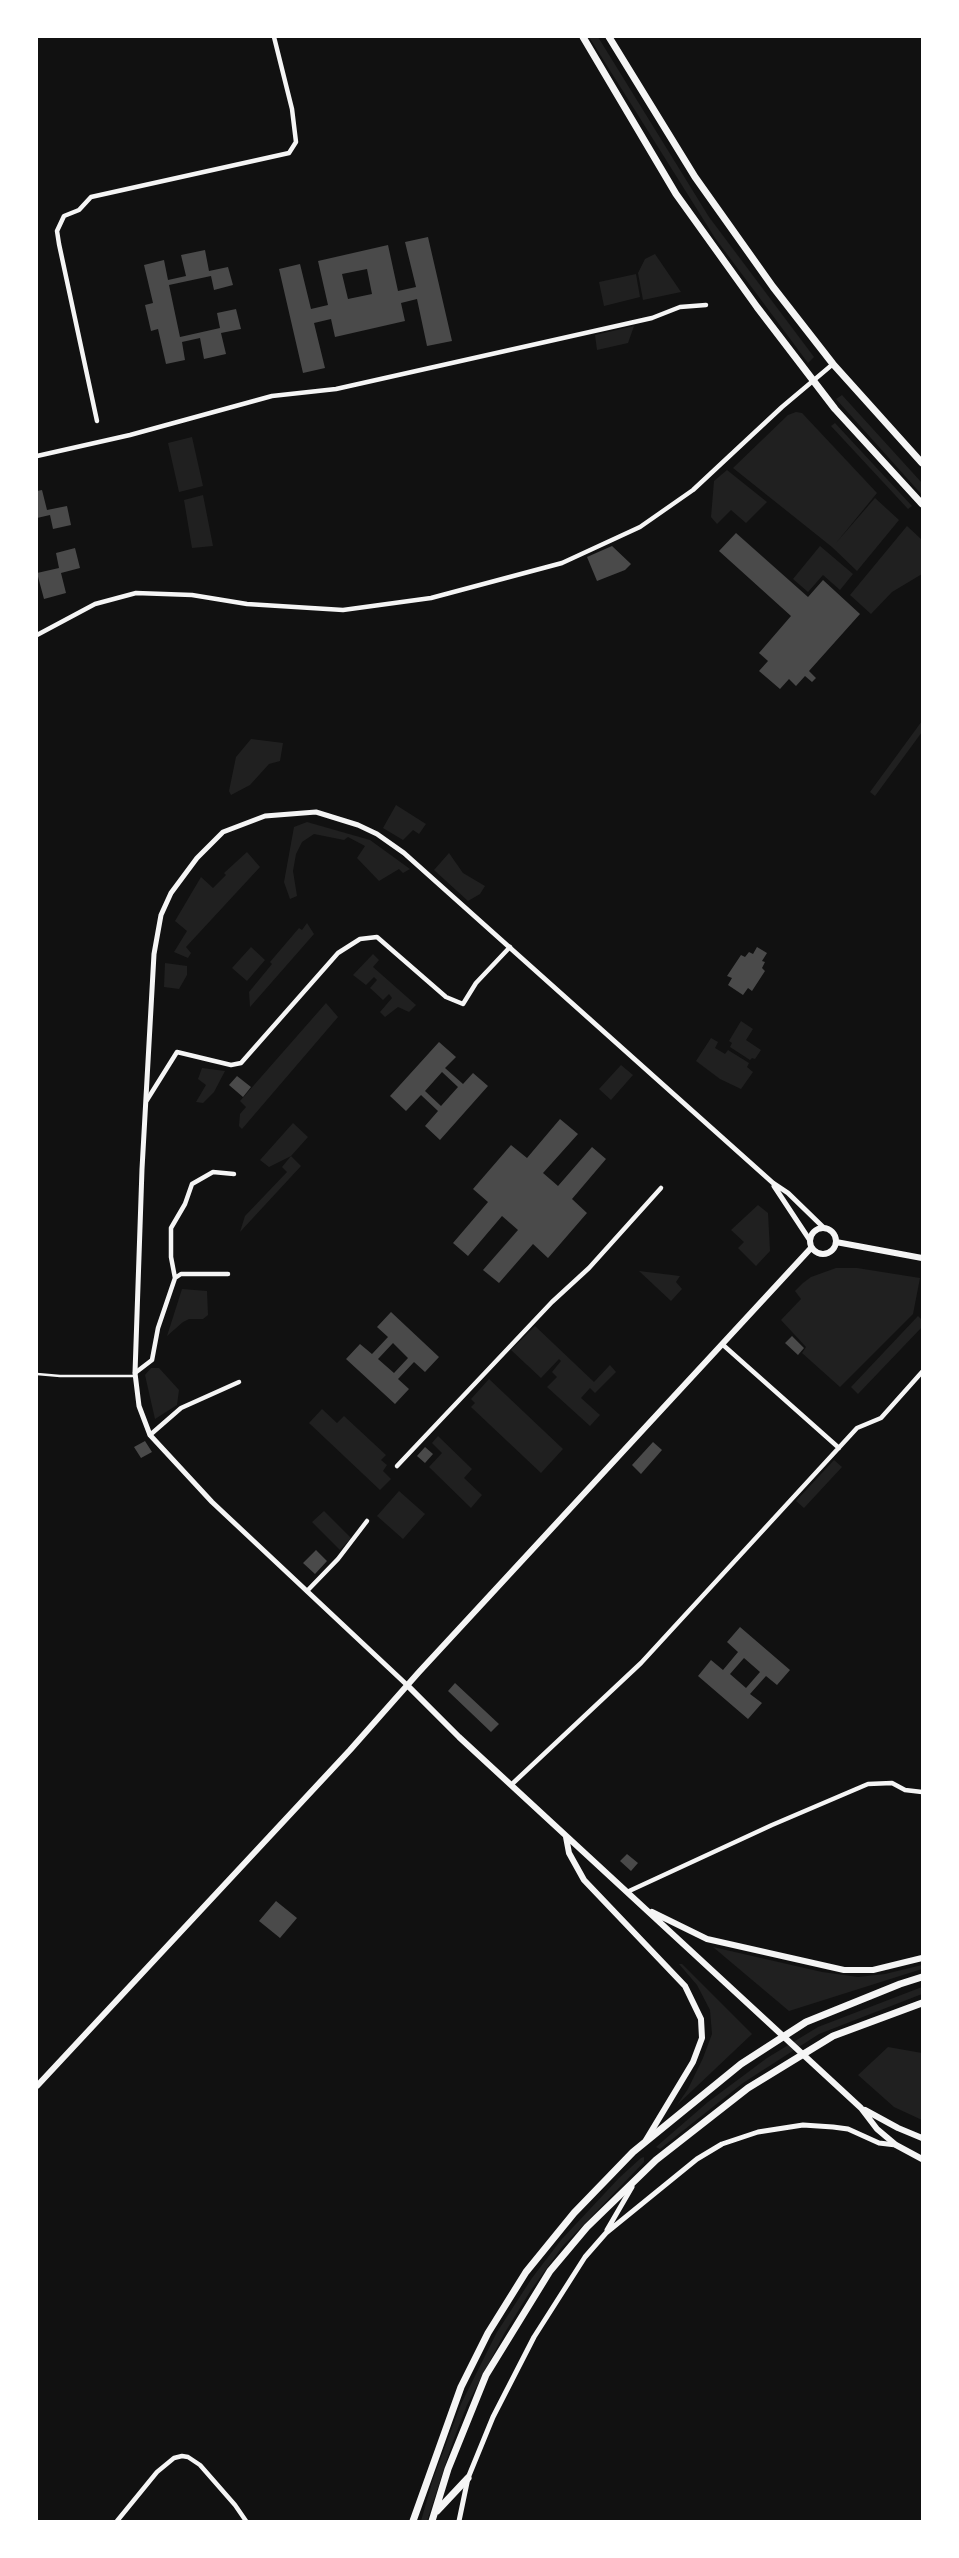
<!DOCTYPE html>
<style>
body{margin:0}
#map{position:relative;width:959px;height:2558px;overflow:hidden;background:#111;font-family:Lato,sans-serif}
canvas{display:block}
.frame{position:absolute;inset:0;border:38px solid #fff;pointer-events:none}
</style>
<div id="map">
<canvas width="959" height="2558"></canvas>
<div class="frame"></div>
</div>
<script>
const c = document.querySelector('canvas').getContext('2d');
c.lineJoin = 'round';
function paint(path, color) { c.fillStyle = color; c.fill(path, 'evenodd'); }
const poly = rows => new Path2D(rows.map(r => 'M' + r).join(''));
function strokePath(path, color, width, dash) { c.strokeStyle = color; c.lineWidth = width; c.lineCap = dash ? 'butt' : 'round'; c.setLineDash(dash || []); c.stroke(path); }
paint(poly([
 [589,37,598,37,709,217,814,357,808,363,715,238],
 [655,254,681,292,643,300,638,273,645,259],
 [636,274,640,297,604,306,599,282],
 [634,326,628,343,597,350,595,335],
 [842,395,922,483,922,495,836,399],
 [796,412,802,413,877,493,836,543,875,498,899,520,857,571,832,547,733,468,788,415],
 [835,423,912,506,908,509,831,426],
 [192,437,203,486,179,492,168,443],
 [727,470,767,502,746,523,731,510,717,524,711,517,714,481],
 [203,495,213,546,192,548,184,500],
 [907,526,921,539,922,574,892,592,871,614,850,595],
 [820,546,853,574,840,590,823,575,808,592,793,579],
 [922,721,922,732,875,796,870,792],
 [251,739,283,743,280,761,269,764,250,785,231,795,229,791,236,757],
 [396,805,426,824,419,834,413,830,403,840,383,828],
 [307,822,370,840,410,869,403,873,399,869,379,881,357,858,365,846,348,837,344,840,314,834,302,842,296,854,293,871,297,896,290,899,284,882,294,827],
 [247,852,260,867,186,947,191,953,188,958,174,952,187,931,175,921,201,877,213,888,226,875,224,873],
 [449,853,463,873,485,886,480,894,468,901,434,870],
 [307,923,314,934,250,1007,249,992,272,964,270,962,299,928,302,930],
 [251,947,265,960,247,981,232,968],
 [373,954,379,960,373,967,416,1005,409,1012,398,1007,385,1017,380,1012,392,998,389,994,383,1000,370,988,377,980,374,977,366,985,353,975],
 [165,963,187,966,187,975,179,989,164,987],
 [326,1003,338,1017,242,1129,239,1126,240,1114,246,1107,240,1101],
 [741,1021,753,1029,746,1040,761,1050,755,1059,752,1058,750,1060,730,1047,732,1043,729,1041],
 [711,1038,718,1042,715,1048,725,1054,728,1050,749,1063,747,1067,753,1072,741,1089,720,1079,696,1061],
 [621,1065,633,1075,611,1100,599,1089],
 [202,1068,225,1071,214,1092,203,1103,196,1102,206,1085,198,1079],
 [293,1123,308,1137,291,1156,269,1167,260,1160],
 [291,1156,301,1166,240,1232,245,1216,287,1172,282,1167],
 [758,1205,768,1213,770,1251,756,1266,738,1248,744,1242,731,1230],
 [836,1268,857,1268,920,1278,913,1314,840,1387,802,1353,806,1347,781,1320,801,1299,795,1291,803,1283,811,1277],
 [639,1271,680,1276,676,1282,682,1289,671,1301],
 [182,1289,207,1291,208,1315,203,1319,189,1319,183,1322,167,1336],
 [918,1316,922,1320,922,1327,858,1394,851,1387],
 [535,1326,594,1382,610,1365,616,1372,595,1393,590,1388,581,1398,600,1415,590,1426,547,1387,557,1377,552,1372,561,1361,559,1359,541,1378,511,1350],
 [151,1368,159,1368,179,1390,177,1405,155,1419,145,1375],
 [489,1379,563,1449,541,1473,471,1407,475,1403,471,1399],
 [322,1409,337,1423,344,1416,386,1455,381,1460,387,1465,383,1471,391,1479,380,1490,309,1423],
 [438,1436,472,1469,464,1478,482,1495,471,1508,429,1467,442,1453,432,1443],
 [834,1460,842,1467,804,1508,796,1501],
 [399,1491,425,1514,403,1539,377,1516],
 [324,1511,351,1538,340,1550,312,1522],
 [713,1947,822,1972,858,1977,885,1974,922,1965,922,1969,789,2011],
 [679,1964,682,1964,752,2034,677,2105,688,2089,703,2058,712,2034,710,2010,697,1985],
 [922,1987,922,1994,819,2034,743,2083,660,2149,656,2147,708,2102,767,2058,818,2027],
 [888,2047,922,2053,922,2120,894,2107,858,2075],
 [644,2157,644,2162,562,2247,531,2290,504,2334,467,2405,453,2441,427,2521,421,2521,433,2479,461,2404,497,2332,532,2278,561,2240,619,2178,641,2158]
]), '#202020');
paint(poly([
 [428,237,452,341,427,346,417,299,401,303,405,321,335,337,331,319,314,323,325,368,303,373,279,269,300,264,311,309,328,305,318,261,388,245,398,291,416,287,405,242],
 [367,269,372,294,348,299,342,274],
 [205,250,209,271,228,267,233,285,214,290,211,276,169,285,180,337,220,328,217,313,236,309,241,329,221,333,226,354,204,359,200,338,182,342,185,360,166,364,158,329,151,331,145,305,153,303,144,265,164,260,168,280,186,276,181,255],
 [42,490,47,510,67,506,71,525,53,529,50,515,37,518,37,491],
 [736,533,808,597,823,580,860,614,809,671,816,678,812,682,805,676,796,686,789,679,780,689,759,671,768,661,759,653,791,616,719,551],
 [612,546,631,564,625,570,597,581,587,557],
 [75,548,80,568,61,573,66,593,44,599,37,573,59,568,56,553],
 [757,947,767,953,762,961,765,962,762,968,765,971,752,991,748,988,743,995,728,985,732,978,727,976,741,955,745,957,749,952,753,954],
 [439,1042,456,1057,445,1068,463,1084,473,1073,488,1086,440,1140,425,1126,438,1111,421,1095,406,1111,390,1096],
 [442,1072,458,1087,441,1106,425,1091],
 [237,1076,251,1087,243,1097,229,1085],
 [560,1119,578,1134,543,1173,558,1186,592,1147,606,1159,572,1199,587,1213,548,1258,533,1244,499,1283,483,1270,518,1230,502,1216,468,1256,453,1243,488,1202,473,1189,511,1145,527,1158],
 [391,1312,439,1357,425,1372,414,1362,398,1379,409,1389,395,1404,346,1359,360,1344,372,1354,388,1337,377,1327],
 [393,1343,408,1358,394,1373,378,1359],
 [792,1336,804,1348,798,1355,785,1343],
 [145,1441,152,1452,141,1458,134,1447],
 [653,1442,662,1450,641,1474,632,1465],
 [425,1447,433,1454,425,1463,417,1456],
 [316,1550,327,1561,315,1574,303,1563],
 [740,1627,790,1670,777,1685,766,1676,750,1694,762,1703,748,1719,698,1676,711,1660,723,1670,738,1652,727,1642],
 [744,1658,760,1672,746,1688,730,1674],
 [455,1683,499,1724,491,1732,448,1691],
 [627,1854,638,1863,631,1871,620,1861],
 [276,1901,297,1918,280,1938,259,1921]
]), '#4a4a4a');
strokePath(poly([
 [37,1374,60,1376,135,1376]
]), '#f5f5f5', 2.5);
strokePath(poly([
 [97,421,59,244,57,231,64,216,79,210,91,197,289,153,296,142,292,109,274,37],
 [37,456,130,435,272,396,336,389,652,318,680,307,706,305],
 [37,635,95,604,136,593,192,595,247,604,343,610,431,598,562,563,640,527,693,490,782,407,833,364],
 [147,1100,177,1052,231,1065,241,1063,338,953,360,939,377,937,446,997,463,1004,476,983,510,947],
 [175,1278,171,1257,171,1228,185,1204,192,1184,213,1172,234,1174],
 [722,1344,839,1448],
 [135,1373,152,1360,158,1328,175,1278,181,1274,228,1274],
 [150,1435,181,1408,239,1382],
 [397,1466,552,1302,589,1268,661,1188],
 [307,1591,338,1559,367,1521],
 [511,1785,641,1663,857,1428,881,1418,922,1372],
 [627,1892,772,1825,868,1784,892,1783,905,1790,922,1792],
 [117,2521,157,2472,174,2458,182,2456,188,2457,200,2465,235,2505,246,2521]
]), '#f5f5f5', 4.5);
strokePath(poly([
 [774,1186,809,1239],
 [407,1685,212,1502,150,1435,139,1406,135,1373,142,1169,154,954,161,915,171,893,197,858,223,832,265,816,316,812,358,825,377,834,404,853,773,1183,788,1193,823,1227],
 [607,2230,632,2187],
 [459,2521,468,2478,493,2417,534,2337,585,2257,606,2233,697,2159,722,2144,758,2132,803,2125,833,2127,848,2129,879,2143,896,2145]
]), '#f5f5f5', 5);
strokePath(poly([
 '810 1241a13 13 0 1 1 26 0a13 13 0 1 1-26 0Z',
 [836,1242,922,1258],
 [407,1685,459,1737,861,2108,877,2129,896,2145,922,2159],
 [566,1837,569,1853,584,1880,685,1986,701,2019,702,2038,693,2062,646,2140],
 [652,1912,707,1939,844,1970,873,1970,922,1958],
 [37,2086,350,1750,419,1672,811,1248],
 [865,2110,898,2128,922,2138]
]), '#f5f5f5', 6);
strokePath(poly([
 [583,37,676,194,757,307,835,409,922,504],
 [609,37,695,177,773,287,833,364,922,463],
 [437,2511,468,2478],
 [413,2521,461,2387,488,2333,526,2272,574,2213,633,2152,741,2064,806,2022,900,1984,922,1977],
 [432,2521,448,2469,486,2375,550,2271,587,2227,656,2160,748,2088,833,2036,922,2003]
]), '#f5f5f5', 7);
</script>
